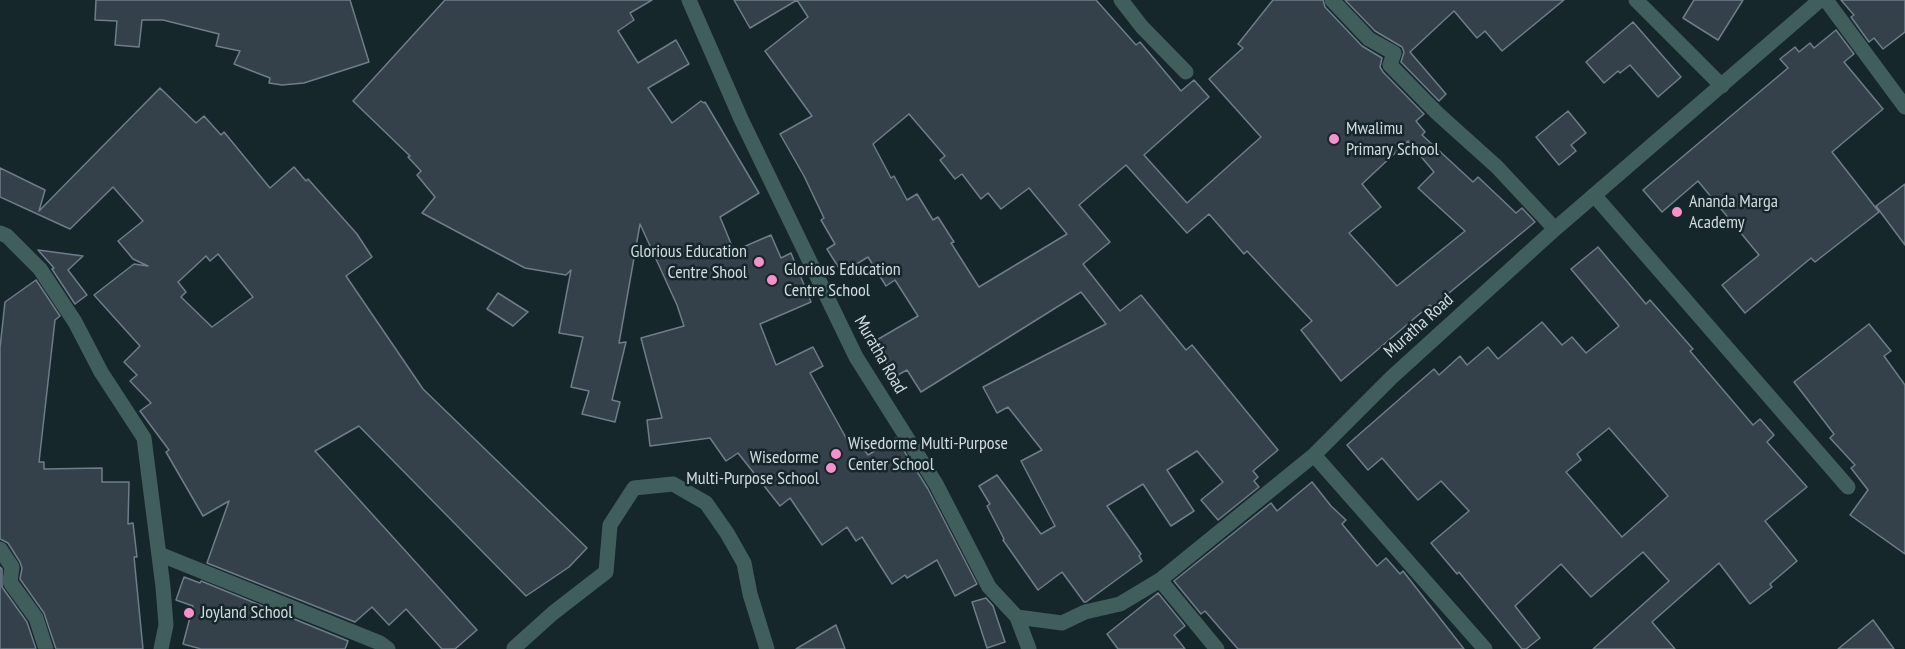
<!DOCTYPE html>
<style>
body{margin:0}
canvas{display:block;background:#16272c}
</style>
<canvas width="1905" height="649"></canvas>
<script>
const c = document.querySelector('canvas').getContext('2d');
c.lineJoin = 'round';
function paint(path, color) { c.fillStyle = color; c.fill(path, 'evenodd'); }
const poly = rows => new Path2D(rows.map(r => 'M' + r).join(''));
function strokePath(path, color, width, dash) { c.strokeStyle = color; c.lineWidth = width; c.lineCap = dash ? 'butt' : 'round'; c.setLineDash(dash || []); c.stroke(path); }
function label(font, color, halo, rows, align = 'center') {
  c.font = font + ' "PT Sans Narrow",sans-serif'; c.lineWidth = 5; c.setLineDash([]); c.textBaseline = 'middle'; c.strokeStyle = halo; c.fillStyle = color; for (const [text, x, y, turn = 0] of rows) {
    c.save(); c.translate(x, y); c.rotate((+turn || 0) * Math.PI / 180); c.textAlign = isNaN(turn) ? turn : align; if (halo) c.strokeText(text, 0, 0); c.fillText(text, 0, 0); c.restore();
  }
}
const building = poly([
 [96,0,350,0,369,62,304,83,282,85,269,83,270,78,234,64,240,51,216,46,219,34,163,20,142,20,139,47,115,45,117,21,95,20,96,0],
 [445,0,652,0,630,13,634,20,618,31,638,63,676,40,689,64,648,88,672,123,701,101,704,103,705,102,759,193,720,217,734,251,771,235,781,258,791,253,811,302,760,324,776,365,813,347,823,366,810,373,850,445,857,440,868,455,896,438,928,489,977,584,955,596,937,560,907,578,905,575,892,584,862,537,856,541,847,527,822,545,790,498,780,506,738,453,726,461,710,438,650,446,647,420,662,418,641,338,684,326,677,305,640,224,619,343,626,342,612,400,620,402,615,422,582,414,589,391,571,387,583,337,559,333,571,270,566,275,525,268,422,213,435,197,417,175,421,171,408,157,410,156,353,101,445,0],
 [734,0,1096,0,1136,45,1140,42,1181,91,1194,80,1209,97,1144,155,1187,203,1261,137,1209,79,1243,48,1238,44,1273,0,1323,0,1325,7,1362,46,1382,58,1380,67,1383,72,1424,114,1416,121,1425,132,1422,135,1473,182,1478,177,1516,213,1522,208,1535,222,1432,307,1430,305,1341,381,1301,330,1312,321,1247,251,1244,254,1209,214,1187,233,1126,165,1079,205,1110,242,1083,264,1120,311,1141,295,1186,350,1192,345,1278,450,1253,471,1258,477,1254,481,1259,487,1218,520,1201,500,1223,482,1197,451,1167,470,1194,511,1171,526,1143,484,1107,506,1141,554,1139,556,1142,561,1086,602,1084,602,1062,572,1038,590,1003,540,1004,539,987,506,990,504,979,486,997,475,1041,534,1055,526,1021,461,1042,450,1008,407,997,413,983,387,1106,324,1081,292,921,392,907,370,894,377,875,341,918,316,895,280,886,286,868,257,842,273,827,249,835,244,821,220,824,218,804,176,780,134,812,116,765,51,808,17,797,0,750,28,734,0],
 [909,114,945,156,940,160,955,179,962,174,981,199,988,193,1001,209,1029,188,1067,234,979,287,951,243,954,242,938,217,933,220,917,194,907,200,894,176,891,178,873,144,909,114],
 [1408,141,1434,172,1418,188,1465,231,1397,286,1349,233,1381,207,1362,184,1408,141],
 [1345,0,1564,0,1502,51,1485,31,1477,38,1454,11,1410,52,1446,94,1439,101,1401,62,1404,52,1402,47,1375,31,1345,0],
 [1694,0,1743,0,1718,40,1683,18,1694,0],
 [1841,0,1905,0,1905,32,1883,49,1874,38,1869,42,1851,17,1854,15,1841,0],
 [1633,22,1681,77,1658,97,1630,65,1620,73,1618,71,1604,83,1586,62,1633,22],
 [1836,30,1854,54,1844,62,1883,109,1832,152,1879,212,1815,262,1811,258,1745,313,1722,285,1759,255,1698,181,1662,212,1643,190,1788,68,1780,59,1795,47,1799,52,1810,43,1814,48,1836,30],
 [160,88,196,123,204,116,221,135,224,132,270,188,294,167,306,181,308,179,357,234,372,257,346,276,423,389,587,548,569,567,526,596,359,426,315,451,477,630,455,649,442,649,406,609,389,625,372,607,355,622,207,563,229,501,203,516,166,452,169,450,140,411,151,403,130,381,137,375,124,362,140,346,94,295,134,264,148,266,133,259,118,241,143,221,113,187,70,229,0,197,0,168,45,190,39,211,160,88],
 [218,254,253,297,212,327,181,297,186,292,178,282,206,256,210,261,218,254],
 [1568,111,1586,133,1571,145,1576,151,1559,165,1536,137,1568,111],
 [1905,184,1905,245,1876,206,1905,184],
 [1598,247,1646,304,1650,300,1693,349,1690,351,1753,425,1760,419,1774,435,1767,442,1807,487,1765,521,1797,561,1770,584,1772,587,1750,604,1719,563,1652,622,1675,649,1593,649,1669,581,1643,552,1591,597,1561,564,1515,606,1540,638,1526,649,1522,649,1459,572,1457,574,1431,543,1469,511,1441,481,1418,500,1382,458,1368,470,1347,445,1434,369,1439,375,1460,356,1467,365,1488,347,1498,359,1542,322,1562,345,1572,337,1586,353,1619,326,1571,269,1598,247],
 [1609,428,1668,496,1622,537,1566,472,1581,460,1577,454,1609,428],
 [38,250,83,256,68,270,87,295,75,304,52,269,54,268,38,250],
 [36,280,60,316,55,320,39,462,44,462,44,469,102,468,102,482,129,482,128,524,133,523,137,557,134,557,143,649,56,649,44,613,20,579,22,568,20,562,8,543,0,539,0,348,5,302,36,280],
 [498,293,528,312,513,326,487,309,498,293],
 [1869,324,1891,351,1884,356,1905,385,1905,554,1850,515,1868,490,1851,468,1855,465,1830,438,1834,434,1794,382,1869,324],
 [1312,482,1331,506,1346,520,1342,524,1377,566,1386,558,1400,574,1403,571,1464,649,1238,649,1205,611,1201,614,1174,581,1271,503,1277,511,1312,482],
 [0,567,2,569,2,587,27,622,36,649,0,649,0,567],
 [184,577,200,583,201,581,348,641,345,649,201,649,183,644,193,606,176,600,184,577],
 [1158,593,1185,626,1174,635,1185,649,1118,649,1107,634,1158,593],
 [986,598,993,606,1005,642,987,648,972,602,986,598],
 [1873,620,1894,649,1838,649,1873,620],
 [836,625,845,649,796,649,836,625]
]);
paint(building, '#34414b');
strokePath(building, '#6e7d89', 1.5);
strokePath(poly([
 [689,0,741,119,856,357,936,484,989,587,1017,617,1029,649],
 [1121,0,1142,27,1186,72],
 [1332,0,1369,39,1394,53,1390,65,1437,113,1497,167,1555,229],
 [1636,0,1722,86],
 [1826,0,1905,107],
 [1594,195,1848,487],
 [0,233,7,236,40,269,75,322,101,372,144,438,163,587,166,625,161,649],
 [1314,455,1485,649],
 [0,549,12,567,10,582,36,618,46,649],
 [159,554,380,643,388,649],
 [1160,580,1217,649],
 [1017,617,1062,623,1085,612,1120,604,1160,580,1314,455,1392,377,1555,229,1820,0],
 [514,648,553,613,606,572,610,525,634,488,673,484,706,503,727,533,744,563,750,594,767,649]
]), '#3f5e5c', 15);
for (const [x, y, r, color] of [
 [1334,139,6,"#f890cb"],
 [1677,212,6,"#f890cb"],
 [759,262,6,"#f890cb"],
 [772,280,6,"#f890cb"],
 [836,454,6,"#f890cb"],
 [831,468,6,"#f890cb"],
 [189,613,6,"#f890cb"]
]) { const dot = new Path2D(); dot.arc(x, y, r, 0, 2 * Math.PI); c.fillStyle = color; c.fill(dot); strokePath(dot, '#16272c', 2); }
label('18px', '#d1dbdf', '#16272c', [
 ["Mwalimu",1346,129],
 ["Primary School",1346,150],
 ["Ananda Marga",1689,202],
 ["Academy",1689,223],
 ["Glorious Education",747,252,"right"],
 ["Centre Shool",747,273,"right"],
 ["Glorious Education",784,270],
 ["Centre School",784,291],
 ["Wisedorme Multi-Purpose",848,444],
 ["Center School",848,465],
 ["Wisedorme",819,458,"right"],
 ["Multi-Purpose School",819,479,"right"],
 ["Joyland School",201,613]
], 'left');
label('18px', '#d1dbdf', '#16272c', [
 ["Muratha Road",1419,326,-42],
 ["Muratha Road",880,355,60]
]);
</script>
